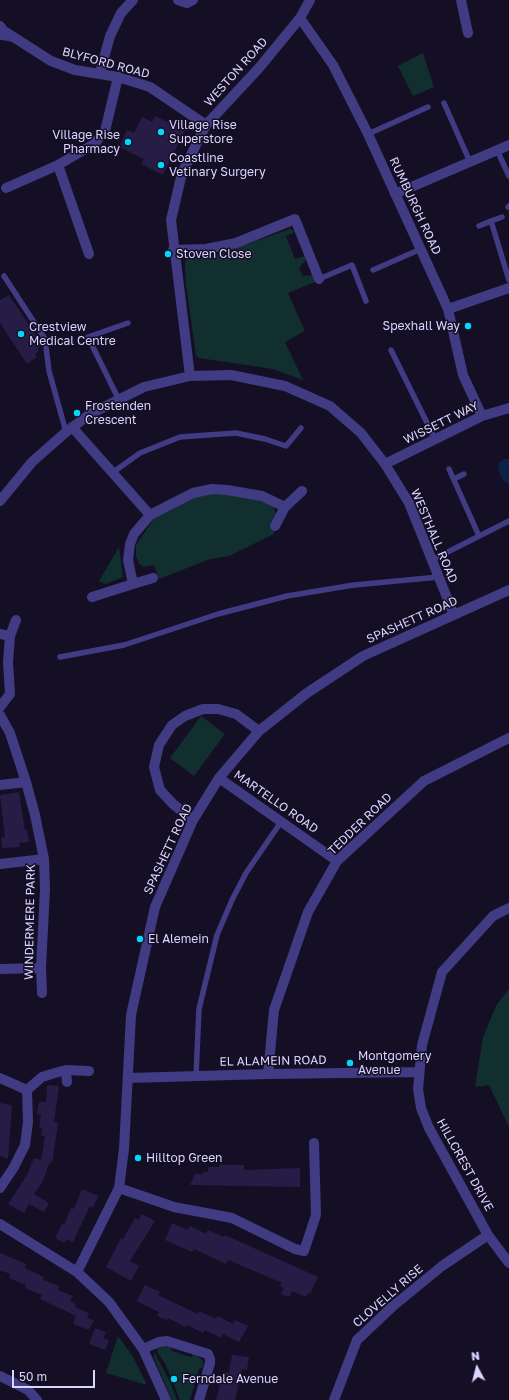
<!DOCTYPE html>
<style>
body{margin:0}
#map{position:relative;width:509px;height:1400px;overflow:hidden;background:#140f25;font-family:"Golos Text",sans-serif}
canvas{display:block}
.north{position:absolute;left:457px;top:1348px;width:40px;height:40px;-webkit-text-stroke:3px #140f25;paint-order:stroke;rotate:353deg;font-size:11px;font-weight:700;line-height:16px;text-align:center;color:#dbd4fe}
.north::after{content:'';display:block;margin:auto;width:14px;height:18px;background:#dbd4fe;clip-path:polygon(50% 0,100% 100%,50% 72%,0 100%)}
.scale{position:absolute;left:12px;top:1370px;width:83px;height:18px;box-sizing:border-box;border:2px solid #dbd4fe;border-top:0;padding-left:5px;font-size:12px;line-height:14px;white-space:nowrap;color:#dbd4fe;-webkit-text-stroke:3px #140f25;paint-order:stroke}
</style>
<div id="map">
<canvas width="509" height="1400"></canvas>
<div class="north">N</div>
<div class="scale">50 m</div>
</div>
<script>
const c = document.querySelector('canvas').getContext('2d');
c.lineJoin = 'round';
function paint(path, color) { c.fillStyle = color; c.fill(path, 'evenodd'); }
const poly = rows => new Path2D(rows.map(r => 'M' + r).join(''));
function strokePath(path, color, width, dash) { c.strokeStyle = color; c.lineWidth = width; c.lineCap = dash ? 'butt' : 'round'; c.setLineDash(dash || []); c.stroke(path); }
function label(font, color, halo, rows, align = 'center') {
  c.font = font + ' "Golos Text",sans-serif'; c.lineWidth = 3; c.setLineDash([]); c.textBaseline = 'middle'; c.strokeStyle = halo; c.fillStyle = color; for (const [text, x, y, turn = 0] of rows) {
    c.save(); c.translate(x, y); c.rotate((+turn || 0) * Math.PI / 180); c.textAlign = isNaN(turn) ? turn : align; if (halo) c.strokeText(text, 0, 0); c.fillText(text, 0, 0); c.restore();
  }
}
paint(poly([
 [423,53,434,87,413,96,398,66],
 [290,229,295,232,286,236,295,259,305,256,305,261,299,268,303,276,312,275,315,282,288,293,305,331,285,342,303,380,273,369,199,358,196,356,186,284,185,265,186,259,216,255],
 [212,492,250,496,273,506,276,514,274,534,229,556,210,559,159,579,154,565,143,567,139,563,136,556,136,545,155,517,188,498],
 [119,547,123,577,106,584,99,581],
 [201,716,225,734,194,776,170,758],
 [509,989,509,1127,489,1085,475,1087,483,1037,497,1004],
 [118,1336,132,1355,147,1385,106,1373],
 [160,1345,170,1347,172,1351,191,1357,195,1354,203,1361,203,1367,199,1369,190,1400,180,1400,166,1365,158,1353,157,1346],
 [154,1352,170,1382,177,1400,172,1400,154,1358]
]), '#122f2f');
paint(poly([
 [504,459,509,459,509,485,502,479,498,469,499,463]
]), '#0d2047');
paint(poly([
 [155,116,168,122,170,119,185,126,183,129,185,130,163,175,141,164,144,159,119,147,127,130,134,133,142,117,152,122],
 [9,295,41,343,42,346,38,348,39,351,35,354,37,357,27,364,0,323,0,300],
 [19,792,25,830,27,830,29,842,19,843,20,847,2,848,1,838,5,837,0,795],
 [47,1085,59,1086,54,1122,58,1123,52,1164,50,1162,42,1183,34,1194,49,1203,44,1212,29,1204,24,1213,8,1204,27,1175,34,1158,41,1160,45,1136,41,1136,42,1128,39,1127,41,1115,37,1114,39,1102,46,1102],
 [0,1103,12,1105,8,1159,0,1156],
 [220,1165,244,1165,244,1170,300,1168,300,1187,190,1185,195,1174,203,1174,203,1172,208,1172,208,1167,219,1167],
 [82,1189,98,1196,93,1208,90,1206,73,1242,66,1239,65,1243,55,1238,62,1224,64,1225,71,1208,74,1209],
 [142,1214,155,1221,130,1261,139,1266,131,1281,106,1267,121,1238,123,1239,135,1218,138,1220],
 [172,1223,188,1230,190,1226,206,1234,208,1230,224,1237,225,1235,318,1277,310,1294,308,1293,306,1297,292,1291,289,1297,281,1294,284,1288,280,1286,282,1283,228,1260,226,1264,194,1249,192,1252,165,1240],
 [0,1253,26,1264,25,1268,44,1277,43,1280,59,1286,58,1290,73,1296,70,1301,76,1304,75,1307,89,1313,87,1318,94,1320,89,1330,73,1324,76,1316,40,1299,42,1295,25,1288,26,1285,9,1278,10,1274,0,1270],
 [145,1285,160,1292,158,1295,198,1314,199,1311,216,1319,218,1316,233,1324,235,1320,248,1326,239,1342,223,1334,221,1338,205,1330,203,1333,187,1325,185,1327,168,1318,167,1320,157,1316,159,1312,137,1301],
 [95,1328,106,1332,103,1338,109,1340,105,1350,89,1344],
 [232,1355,249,1357,247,1370,242,1369,235,1400,216,1400,223,1372,229,1373]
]), '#261c46');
strokePath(poly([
 [0,37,13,39],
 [444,103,470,162],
 [368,134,428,107],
 [497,150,509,176],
 [508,207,509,206],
 [502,217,491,221,509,280],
 [479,226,491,221],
 [373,270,421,249],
 [4,276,45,339,49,371,66,432],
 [319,279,352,265,366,301],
 [391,350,435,439],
 [119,400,88,337,128,323],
 [449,469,479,536],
 [112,473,140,453,180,437,236,433,265,439,286,446,301,428],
 [454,479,464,474],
 [432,560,509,521],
 [60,657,124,645,218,614,287,596,354,585,439,577],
 [196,1076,199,1009,217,935,232,900,246,873,281,822]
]), '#413b83', 5.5);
strokePath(poly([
 [178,0,187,3,193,0],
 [461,0,468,33],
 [300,18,333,65,368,134,448,309,463,375,482,416],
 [0,26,4,31,51,61,75,70,118,77,150,87,206,125],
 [100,73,110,36,121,13,133,0],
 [58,165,89,254],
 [6,188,58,165,94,144,105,131,118,77],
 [395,194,509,145],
 [173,250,206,249,236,243,295,219,319,279],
 [448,309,509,288],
 [190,376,171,220,182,173,206,125,259,68,300,18,310,0],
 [72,427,150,515],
 [385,464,482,416,509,408],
 [0,501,32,462,66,432,90,414,144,387,190,376,231,375,285,386,330,406,361,433,385,464,409,503,454,615],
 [275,526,285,507],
 [133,584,153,578],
 [92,597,133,584,128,560,130,544,134,534,150,515,193,493,212,489,227,490,262,496,285,507,302,491],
 [0,634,10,636],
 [0,707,10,694,8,662,10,636,16,620],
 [0,715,10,733,26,782,35,815,44,859,45,889,41,968,42,993],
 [219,778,337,861],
 [0,785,26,782],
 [193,820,173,804,160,790,154,767,159,745,172,725,185,716,203,709,218,709,236,714,259,731],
 [0,864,44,859],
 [509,908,493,916,442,972,422,1045,418,1089,421,1108,429,1128,488,1235,509,1263],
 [0,969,41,968],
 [66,1070,67,1082],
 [268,1074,274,1010,308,912,337,861,424,781,509,738],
 [0,1078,27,1090,42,1077,55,1073,66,1070,89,1071],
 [129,1078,268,1074,418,1072],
 [0,1188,14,1167,25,1145,28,1122,27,1090],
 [119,1188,174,1207,232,1218,295,1249,304,1251,316,1215,314,1143],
 [0,1224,77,1272,109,1302,143,1349,166,1400],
 [77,1272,119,1188,124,1149,131,1015,155,907,193,820,219,778,259,731,307,693,363,656,509,590],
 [143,1349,159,1342,167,1341,208,1354,210,1359,210,1363,199,1400],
 [0,1376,28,1390,37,1400],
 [334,1400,357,1340,392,1307,442,1266,488,1235]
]), '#413b83', 10);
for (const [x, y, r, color] of [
 [161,132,4,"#05d6fa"],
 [128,142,4,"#05d6fa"],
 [161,165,4,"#05d6fa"],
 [168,254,4,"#05d6fa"],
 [468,326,4,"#05d6fa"],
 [21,334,4,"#05d6fa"],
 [77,413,4,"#05d6fa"],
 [140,939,4,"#05d6fa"],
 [350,1063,4,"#05d6fa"],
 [138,1158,4,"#05d6fa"],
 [174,1379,4,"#05d6fa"]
]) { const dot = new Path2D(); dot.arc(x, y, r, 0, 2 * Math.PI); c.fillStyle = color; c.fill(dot); strokePath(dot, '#140f25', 1.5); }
label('12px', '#dbd4fe', '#140f25', [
 ["BLYFORD ROAD",106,63,15],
 ["WESTON ROAD",236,72,-48],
 ["RUMBURGH ROAD",415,206,65],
 ["WISSETT WAY",441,423,-26],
 ["WESTHALL ROAD",434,536,67],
 ["SPASHETT ROAD",412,620,-24],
 ["MARTELLO ROAD",276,802,35],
 ["TEDDER ROAD",360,824,-44],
 ["SPASHETT ROAD",168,849,-65],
 ["WINDERMERE PARK",30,922,-89],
 ["EL ALAMEIN ROAD",273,1061,-1],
 ["HILLCREST DRIVE",465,1165,61],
 ["CLOVELLY RISE",388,1296,-41]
]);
label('12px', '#dbd4fe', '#140f25', [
 ["Village Rise",169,125],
 ["Superstore",169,139],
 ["Village Rise",120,135,"right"],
 ["Pharmacy",120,149,"right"],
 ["Coastline",169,158],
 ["Vetinary Surgery",169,172],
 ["Stoven Close",176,254],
 ["Spexhall Way",460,326,"right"],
 ["Crestview",29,327],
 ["Medical Centre",29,341],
 ["Frostenden",85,406],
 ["Crescent",85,420],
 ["El Alemein",148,939],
 ["Montgomery",358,1056],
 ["Avenue",358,1070],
 ["Hilltop Green",146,1158],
 ["Ferndale Avenue",182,1379]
], 'left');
</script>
